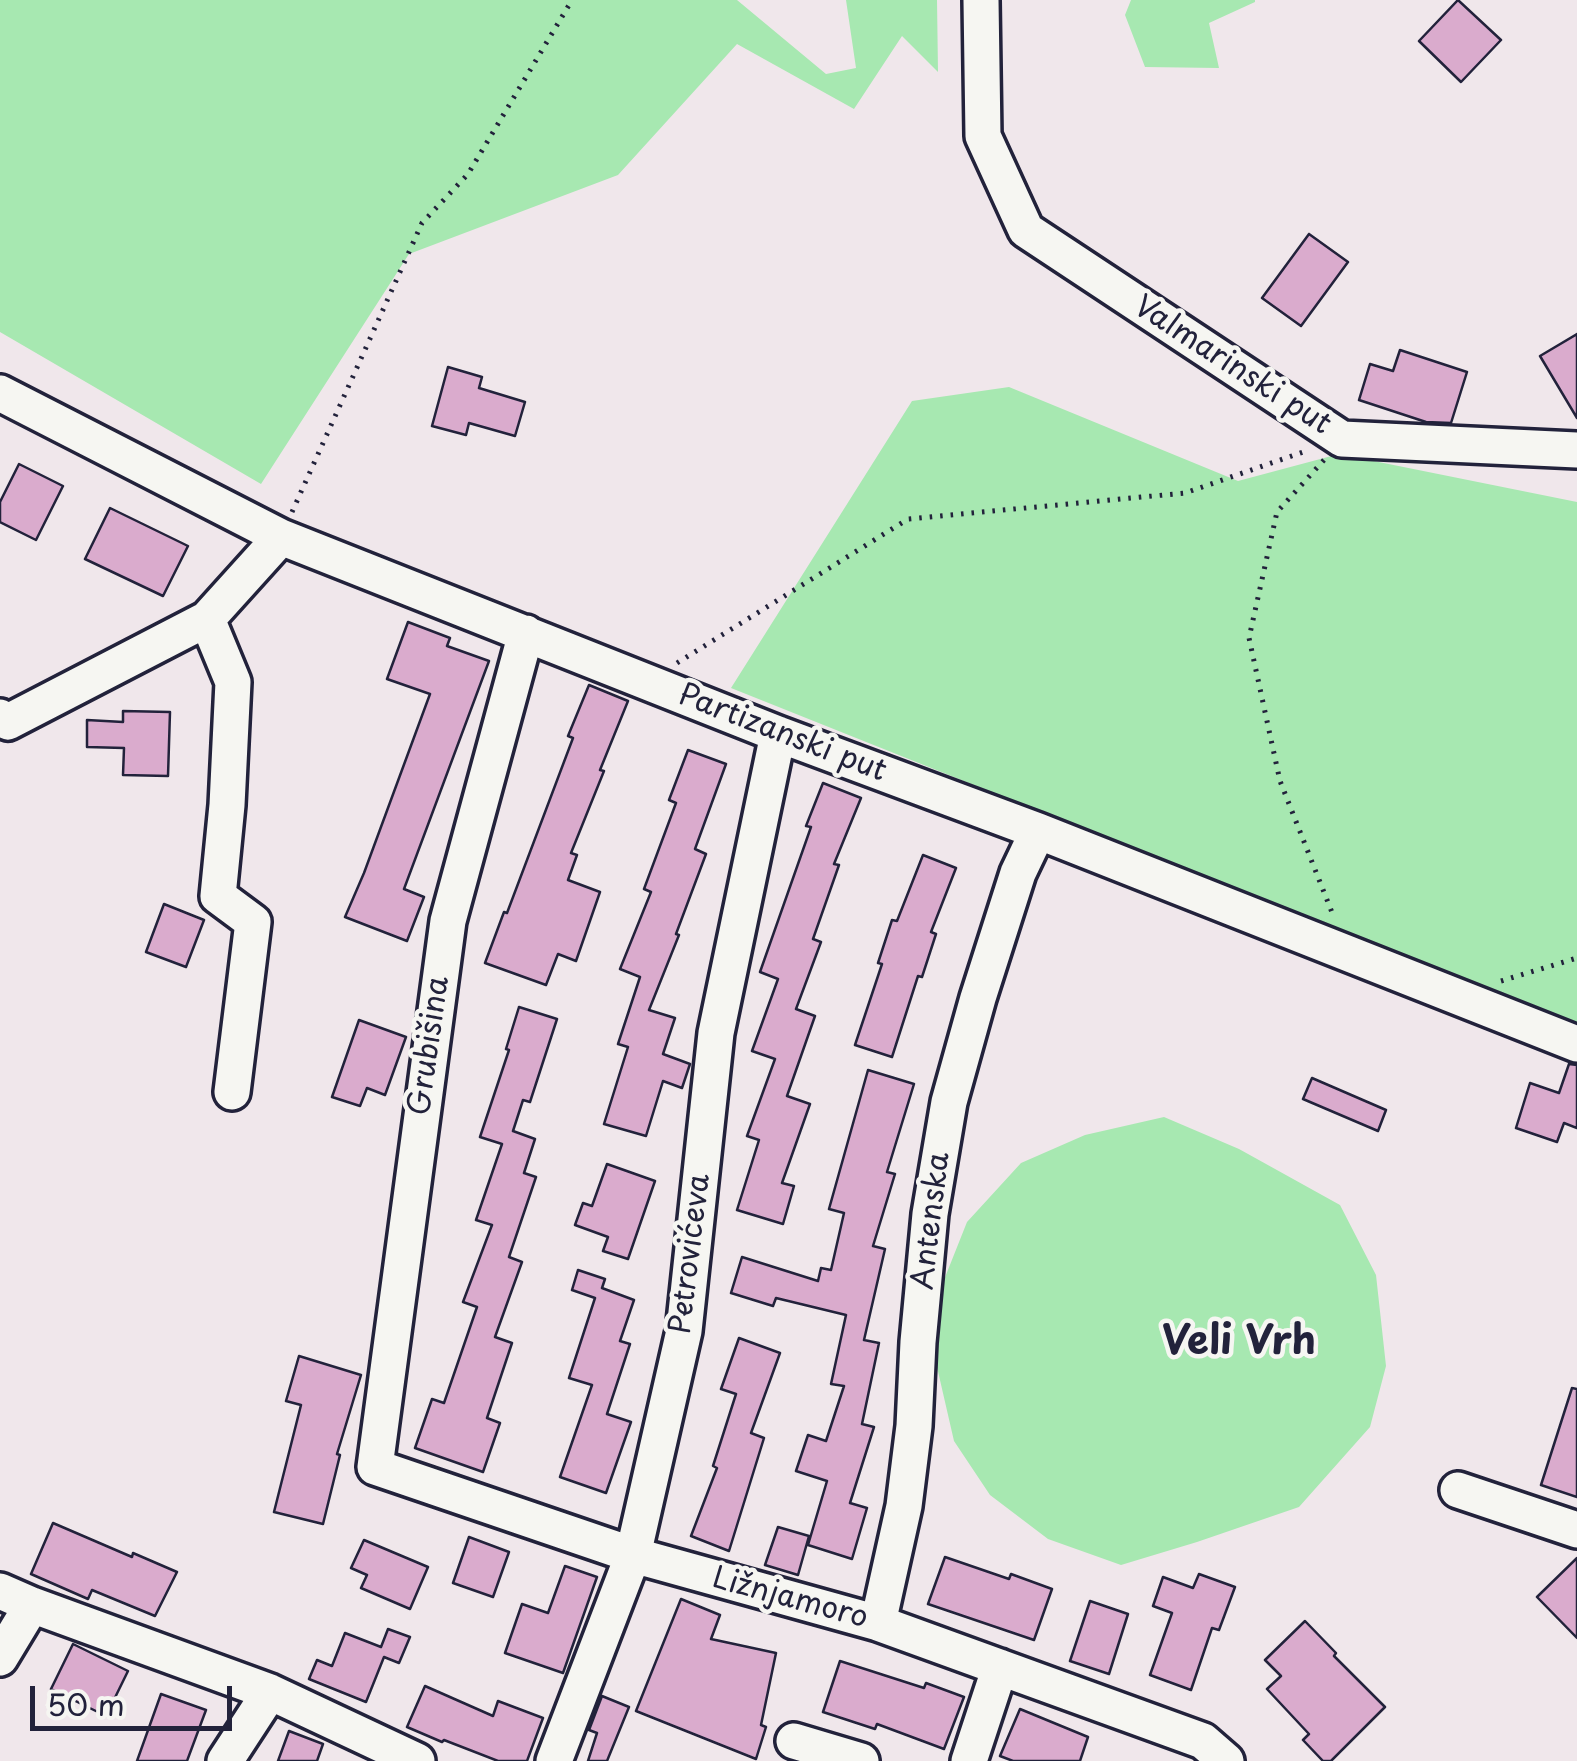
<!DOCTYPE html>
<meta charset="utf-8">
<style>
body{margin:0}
#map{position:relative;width:1577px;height:1761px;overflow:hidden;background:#f0e7eb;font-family:"Playpen Sans",sans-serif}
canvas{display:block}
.scale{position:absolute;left:30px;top:1686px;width:202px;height:45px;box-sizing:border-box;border:5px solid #22223b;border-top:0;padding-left:12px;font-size:30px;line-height:35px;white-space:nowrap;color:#22223b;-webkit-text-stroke:8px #f6f6f2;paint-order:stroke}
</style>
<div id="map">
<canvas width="1577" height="1761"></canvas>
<div class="scale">50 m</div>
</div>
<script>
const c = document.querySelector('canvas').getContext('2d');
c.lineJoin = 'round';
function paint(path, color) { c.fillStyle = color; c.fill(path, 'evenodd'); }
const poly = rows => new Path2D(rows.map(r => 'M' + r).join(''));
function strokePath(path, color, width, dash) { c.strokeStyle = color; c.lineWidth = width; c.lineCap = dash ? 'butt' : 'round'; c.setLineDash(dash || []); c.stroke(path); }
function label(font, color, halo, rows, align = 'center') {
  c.font = font + ' "Playpen Sans",sans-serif'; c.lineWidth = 9; c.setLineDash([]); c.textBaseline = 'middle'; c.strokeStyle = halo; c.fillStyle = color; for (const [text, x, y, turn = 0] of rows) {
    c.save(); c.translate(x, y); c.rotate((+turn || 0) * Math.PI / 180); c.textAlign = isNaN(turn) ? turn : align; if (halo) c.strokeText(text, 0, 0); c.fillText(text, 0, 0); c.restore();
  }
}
paint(poly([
 [0,0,737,0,826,74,856,68,846,0,937,0,938,72,902,36,854,109,737,44,618,175,409,254,261,484,0,332],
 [1131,0,1255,0,1255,2,1209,23,1219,68,1145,67,1125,15],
 [1009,387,1238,481,1339,454,1577,502,1577,1026,731,688,912,401],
 [1164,1117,1239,1149,1340,1205,1376,1275,1386,1366,1370,1427,1299,1507,1197,1542,1121,1565,1048,1539,990,1495,954,1441,934,1354,938,1295,967,1222,1021,1163,1085,1135]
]), '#a7e8b1');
const building = poly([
 [1458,0,1501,40,1461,82,1419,41,1458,0],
 [1309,234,1348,262,1301,326,1262,298,1309,234],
 [1577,334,1577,418,1540,356,1577,334],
 [1400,350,1467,372,1451,423,1426,422,1359,400,1370,364,1393,371,1400,350],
 [448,367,482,377,479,388,525,402,515,436,469,423,466,435,432,426,448,367],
 [19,464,63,486,36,540,0,522,0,502,19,464],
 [110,508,188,546,163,596,85,559,110,508],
 [408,622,450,638,447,646,489,661,404,889,424,897,407,941,345,917,364,873,430,694,387,679,408,622],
 [589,685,628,701,600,770,604,771,571,853,577,855,568,880,600,892,576,961,558,954,546,985,485,963,504,912,507,913,573,738,568,736,589,685],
 [123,711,170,712,168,776,123,775,124,748,87,747,87,720,123,722,123,711],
 [688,750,726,764,695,849,706,854,676,934,679,935,649,1010,675,1018,663,1054,690,1064,682,1088,663,1081,646,1136,604,1124,628,1047,618,1044,640,977,620,969,651,892,644,889,676,803,669,800,688,750],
 [823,783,861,798,834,864,839,865,813,939,821,942,796,1009,815,1016,787,1096,810,1104,782,1183,794,1186,783,1224,737,1210,759,1140,747,1136,775,1059,752,1051,778,979,760,972,811,827,806,826,823,783],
 [923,855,956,868,931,932,936,934,922,977,918,976,892,1057,855,1045,882,964,878,963,892,920,897,921,923,855],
 [164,904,204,920,186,967,146,952,164,904],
 [519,1007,557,1019,530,1102,523,1100,513,1131,535,1139,524,1173,536,1177,509,1257,522,1262,495,1337,512,1343,487,1418,500,1423,483,1472,415,1448,432,1399,444,1403,477,1307,463,1302,492,1225,476,1220,502,1144,480,1137,509,1050,506,1049,519,1007],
 [359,1020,406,1037,385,1095,367,1088,360,1106,332,1097,359,1020],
 [1569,1064,1577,1065,1577,1128,1564,1123,1557,1142,1516,1128,1530,1083,1559,1093,1569,1064],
 [868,1070,914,1084,887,1172,895,1174,873,1246,885,1249,864,1340,879,1343,862,1424,874,1427,850,1503,867,1508,852,1559,808,1545,827,1481,796,1471,808,1435,826,1441,844,1386,831,1384,846,1315,776,1298,773,1306,731,1293,742,1257,818,1281,821,1268,831,1270,844,1213,829,1209,868,1070],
 [1312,1078,1386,1110,1378,1131,1303,1099,1312,1078],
 [607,1164,655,1181,628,1259,603,1251,608,1237,575,1225,583,1203,592,1206,607,1164],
 [578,1270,605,1279,602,1288,634,1300,620,1341,630,1344,607,1414,631,1422,606,1493,560,1477,592,1385,569,1378,595,1298,572,1290,578,1270],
 [739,1338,780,1353,751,1433,764,1438,729,1551,691,1536,717,1468,713,1466,736,1394,721,1389,739,1338],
 [299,1356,361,1375,337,1454,340,1455,323,1524,274,1512,301,1405,286,1401,299,1356],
 [1572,1388,1577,1389,1577,1497,1541,1485,1572,1388],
 [53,1523,132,1557,133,1553,177,1572,155,1616,92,1590,88,1599,31,1574,53,1523],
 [778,1527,809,1536,798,1575,765,1565,778,1527],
 [469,1537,509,1552,493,1597,453,1583,469,1537],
 [364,1540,428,1567,410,1609,361,1588,367,1575,351,1568,364,1540],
 [945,1557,1009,1579,1011,1574,1052,1589,1034,1640,928,1604,945,1557],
 [1577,1558,1577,1638,1537,1597,1577,1558],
 [565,1566,597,1577,563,1673,505,1653,522,1604,548,1613,565,1566],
 [1199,1574,1235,1587,1219,1630,1212,1628,1191,1690,1150,1675,1172,1613,1153,1606,1163,1577,1193,1588,1199,1574],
 [681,1599,720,1615,711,1639,776,1653,761,1725,766,1727,756,1759,636,1711,681,1599],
 [1090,1601,1128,1614,1109,1674,1070,1661,1090,1601],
 [1305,1621,1336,1653,1334,1656,1385,1707,1331,1761,1323,1761,1303,1740,1309,1734,1267,1689,1281,1676,1265,1660,1305,1621],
 [388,1629,410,1637,399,1663,384,1657,366,1702,309,1679,317,1660,332,1666,345,1633,381,1647,388,1629],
 [73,1644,128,1671,106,1716,51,1689,73,1644],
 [840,1661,924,1688,926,1683,964,1697,944,1749,877,1724,875,1729,823,1712,840,1661],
 [425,1686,493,1716,498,1701,543,1718,527,1761,498,1761,444,1740,442,1742,407,1727,425,1686],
 [161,1694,206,1710,187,1761,137,1761,161,1694],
 [602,1696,629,1707,607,1761,588,1761,597,1733,589,1730,602,1696],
 [1020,1709,1088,1737,1080,1761,1013,1761,1000,1756,1020,1709],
 [289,1731,323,1744,317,1761,278,1761,289,1731]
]);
paint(building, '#daabcd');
strokePath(building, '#22223b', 2.5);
const minor = poly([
 [981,0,983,136,1026,230,1342,439,1577,450],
 [0,393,281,537,778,734,1038,831,1577,1044],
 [207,619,233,682,227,805,218,896,253,922,232,1092],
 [526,633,448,921,375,1467,633,1555,878,1623,1203,1741,1226,1761],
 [0,717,8,722,207,619,281,537],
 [1458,1490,1577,1530],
 [0,1591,32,1605,270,1692,417,1761],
 [878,1623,904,1506,914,1426,918,1342,930,1214,949,1102,978,998,1018,873,1038,831],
 [0,1658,32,1605],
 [794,1741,861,1761],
 [225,1761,270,1692],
 [554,1761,633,1555,684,1331,716,1033,778,734],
 [969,1761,1000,1667]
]);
strokePath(minor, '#22223b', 42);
strokePath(poly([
 [1324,460,1277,512,1249,638,1280,781,1333,915],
 [292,512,422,223,468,174,572,0],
 [677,663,908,519,1185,493,1306,451],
 [1501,981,1577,958]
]), '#22223b', 5, [2.5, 8]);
strokePath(minor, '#f6f6f2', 35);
label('30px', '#22223b', '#f6f6f2', [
 ["Valmarinski put",1232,366,33],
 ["Partizanski put",782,734,21],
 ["Grubišina",430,1046,-82],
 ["Antenska",932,1221,-83],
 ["Petrovićeva",691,1254,-83],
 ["Ližnjamoro",790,1599,15]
]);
label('bold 40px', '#22223b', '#f6f6f2', [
 ["Veli Vrh",1239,1343]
]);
</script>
